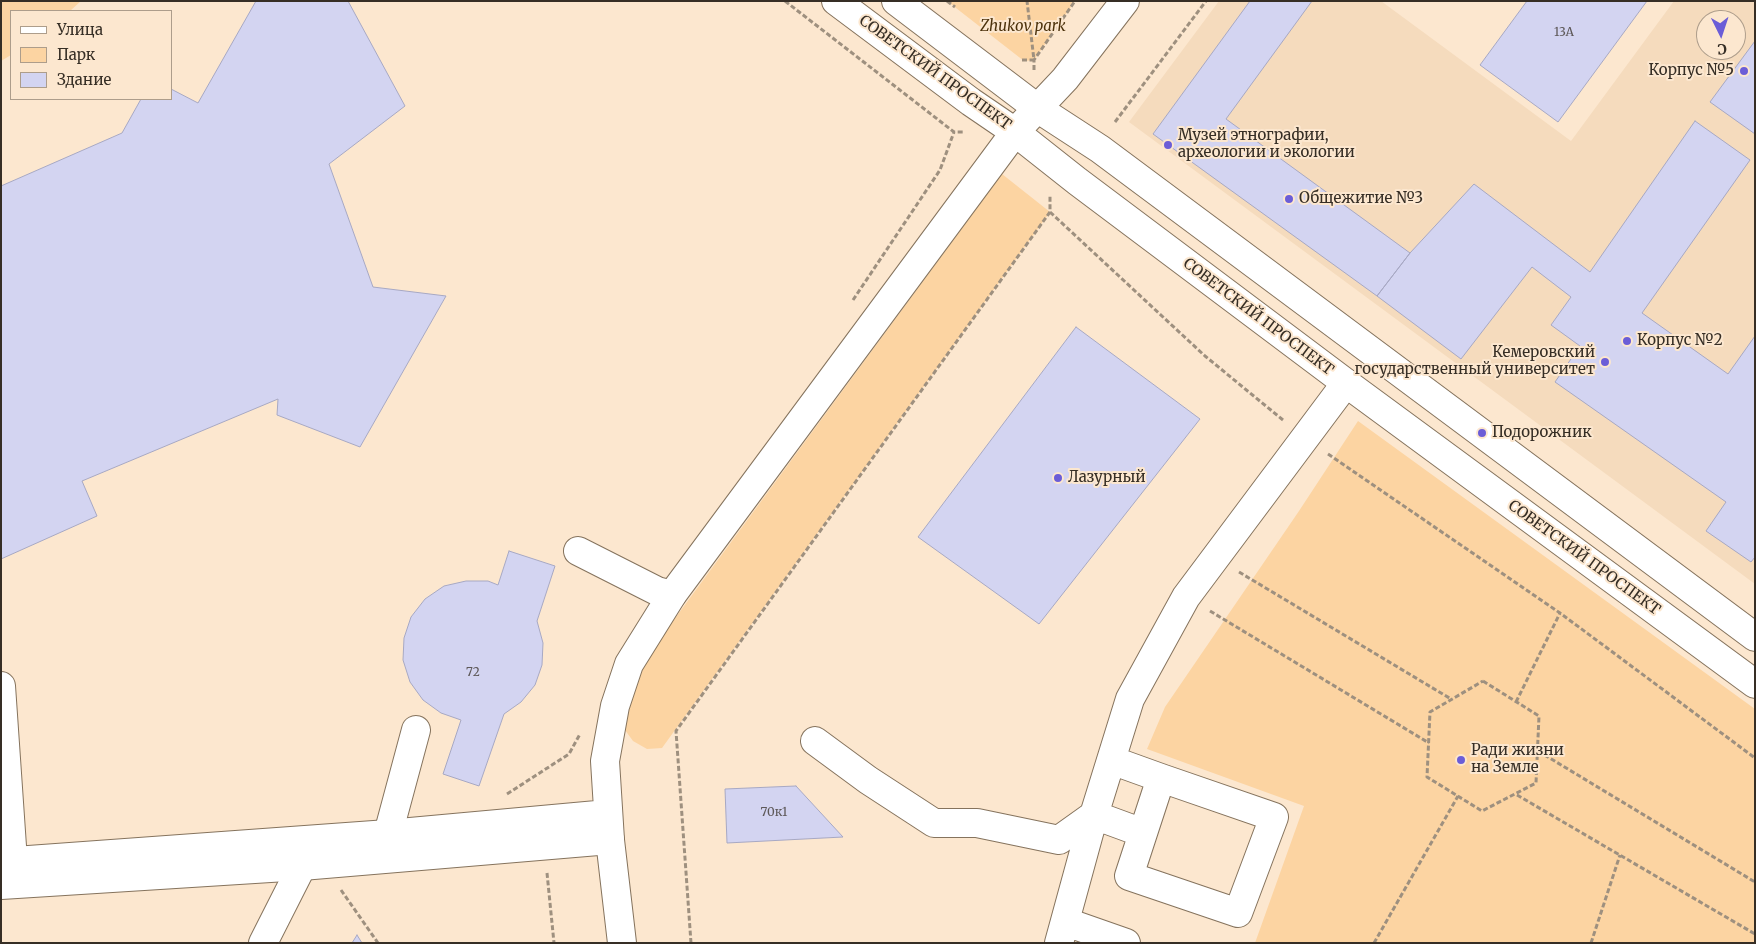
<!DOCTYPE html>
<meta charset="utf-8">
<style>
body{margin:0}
#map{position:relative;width:1756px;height:944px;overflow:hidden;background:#fce7cf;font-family:Merriweather,serif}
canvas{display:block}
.frame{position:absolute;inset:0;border:2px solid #362e25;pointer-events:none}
.legend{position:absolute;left:10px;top:10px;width:162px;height:90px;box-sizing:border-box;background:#fce7cf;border:1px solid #ad9d8b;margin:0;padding:6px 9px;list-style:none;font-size:15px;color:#362e25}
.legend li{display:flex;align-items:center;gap:10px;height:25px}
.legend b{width:25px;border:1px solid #ad9d8b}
.north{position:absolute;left:1696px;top:10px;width:50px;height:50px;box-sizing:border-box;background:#fce7cf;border:1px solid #ad9d8b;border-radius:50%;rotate:176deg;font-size:14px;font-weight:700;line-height:20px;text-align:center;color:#362e25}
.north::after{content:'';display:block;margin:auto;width:18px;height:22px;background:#6b5dd7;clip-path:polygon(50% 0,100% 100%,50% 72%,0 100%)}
</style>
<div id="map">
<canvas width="1756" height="944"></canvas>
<div class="frame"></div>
<ul class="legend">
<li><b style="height:6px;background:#fff"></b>Улица</li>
<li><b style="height:14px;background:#fcd4a2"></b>Парк</li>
<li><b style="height:14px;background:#d3d4f1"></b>Здание</li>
</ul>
<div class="north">С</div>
</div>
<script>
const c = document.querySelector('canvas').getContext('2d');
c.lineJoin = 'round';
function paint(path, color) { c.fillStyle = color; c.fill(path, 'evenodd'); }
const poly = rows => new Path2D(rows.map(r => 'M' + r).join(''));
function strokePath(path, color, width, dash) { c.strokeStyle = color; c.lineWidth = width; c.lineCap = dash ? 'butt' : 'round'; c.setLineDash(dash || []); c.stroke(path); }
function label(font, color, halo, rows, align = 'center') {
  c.font = font + ' Merriweather,serif'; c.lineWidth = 4; c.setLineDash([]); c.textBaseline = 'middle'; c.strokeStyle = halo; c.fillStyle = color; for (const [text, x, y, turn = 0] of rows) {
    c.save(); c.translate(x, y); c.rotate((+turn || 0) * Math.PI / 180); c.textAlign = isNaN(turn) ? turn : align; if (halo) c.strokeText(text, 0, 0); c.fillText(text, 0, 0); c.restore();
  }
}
paint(poly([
 [1219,1,1381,1,1571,141,1674,1,1755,1,1755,584,1129,122],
 [1706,20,1736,20,1736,50,1706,50]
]), '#f5dbbd');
paint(poly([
 [1,1,81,1,70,11,11,11,11,55,1,61],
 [947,1,1075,1,1034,60,1024,61],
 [1002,174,1050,212,662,748,647,749,633,741,625,730,623,716,648,655],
 [1358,421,1755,709,1755,943,1255,943,1304,806,1147,749,1165,707,1299,511]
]), '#fcd4a2');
const building = poly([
 [256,1,348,1,405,106,329,164,373,287,446,296,360,447,277,415,278,399,82,481,97,516,1,559,1,186,122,133,141,99,171,99,171,89,198,103,256,1],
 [1250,1,1312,1,1226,119,1410,253,1377,296,1153,134,1250,1],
 [1527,1,1647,1,1558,122,1480,65,1527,1],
 [1755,41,1755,134,1710,102,1755,41],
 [1695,121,1750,160,1642,313,1728,374,1755,336,1755,557,1751,562,1706,531,1726,502,1555,382,1580,346,1551,325,1571,297,1532,267,1461,359,1377,296,1410,253,1474,184,1590,272,1695,121],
 [1076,327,1200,419,1039,624,918,537,1076,327],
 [509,551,555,566,537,621,543,643,542,665,535,685,521,702,504,714,479,786,443,774,461,720,441,713,423,700,410,682,403,660,404,638,411,617,425,599,444,586,466,581,488,581,498,585,509,551],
 [796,786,843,837,727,843,725,789,796,786],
 [357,935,362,943,352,943,357,935]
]);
paint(building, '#d3d4f1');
strokePath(building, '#a7a8c3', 1);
const minor = poly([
 [1015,132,1065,79,1125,1],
 [578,551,657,591,672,595],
 [1,686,13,861],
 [815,741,868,780,934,823,977,823,1059,840,1094,815,1143,833],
 [1111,760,1161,778,1274,817,1238,913,1129,876,1161,778],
 [388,834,416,730],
 [610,840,622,943],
 [1066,922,1126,943],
 [263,943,302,866],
 [1059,943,1094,815,1130,699,1186,597,1346,383]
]);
const major = poly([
 [836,1,971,102,1015,132,1077,181,1346,383,1755,684],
 [896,1,1037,108,1100,149,1755,637],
 [1,862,388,834,608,814],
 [1,885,302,866,610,840,605,761,615,706,629,664,672,595,1015,132]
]);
strokePath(minor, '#85735d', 30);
strokePath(major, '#85735d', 30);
strokePath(poly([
 [785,1,954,132,965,132],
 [947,1,955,7],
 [1022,60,1034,60,1027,1],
 [1034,70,1034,60,1075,1],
 [1115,122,1206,1],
 [1050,212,1205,356,1283,420],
 [853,300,940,170,954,132],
 [1328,454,1560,613,1755,758],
 [1239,572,1451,699],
 [1210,611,1429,743],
 [1483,681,1539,716,1536,783,1482,811,1427,777,1430,712,1483,681],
 [1516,702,1560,613],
 [1538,751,1755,882],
 [507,794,569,754,580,734],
 [1517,795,1755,934],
 [547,873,554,943],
 [341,890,378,943],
 [691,943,676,731,1050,212,1050,195],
 [1374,943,1458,796],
 [1591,943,1620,855]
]), '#9e907f', 3, [5, 2.5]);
strokePath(minor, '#fff', 28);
strokePath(major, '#fff', 28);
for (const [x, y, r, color] of [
 [1744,71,5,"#6b5dd7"],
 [1168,145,5,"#6b5dd7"],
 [1289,199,5,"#6b5dd7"],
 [1627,341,5,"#6b5dd7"],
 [1605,362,5,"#6b5dd7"],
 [1482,433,5,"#6b5dd7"],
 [1058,478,5,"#6b5dd7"],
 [1461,760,5,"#6b5dd7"]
]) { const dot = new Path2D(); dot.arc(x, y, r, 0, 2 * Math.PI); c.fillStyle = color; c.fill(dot); strokePath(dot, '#fce7cf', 2); }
label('12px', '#5d5858', null, [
 ["13А",1564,33],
 ["72",473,673],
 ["70к1",774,813]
]);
label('italic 15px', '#4c320c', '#fce7cf', [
 ["Zhukov park",1023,27]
]);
label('15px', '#362e25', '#fce7cf', [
 ["Корпус №5",1734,71,"right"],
 ["Музей этнографии,",1178,136],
 ["археологии и экологии",1178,153],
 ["Общежитие №3",1299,199],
 ["Корпус №2",1637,341],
 ["Кемеровский",1595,353,"right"],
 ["государственный университет",1595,370,"right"],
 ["Подорожник",1492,433],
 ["Лазурный",1068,478],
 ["Ради жизни",1471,751],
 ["на Земле",1471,768]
], 'left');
label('15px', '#362e25', '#fce7cf', [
 ["СОВЕТСКИЙ ПРОСПЕКТ",935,73,36],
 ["СОВЕТСКИЙ ПРОСПЕКТ",1258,317,37],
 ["СОВЕТСКИЙ ПРОСПЕКТ",1584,558,36]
]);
</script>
